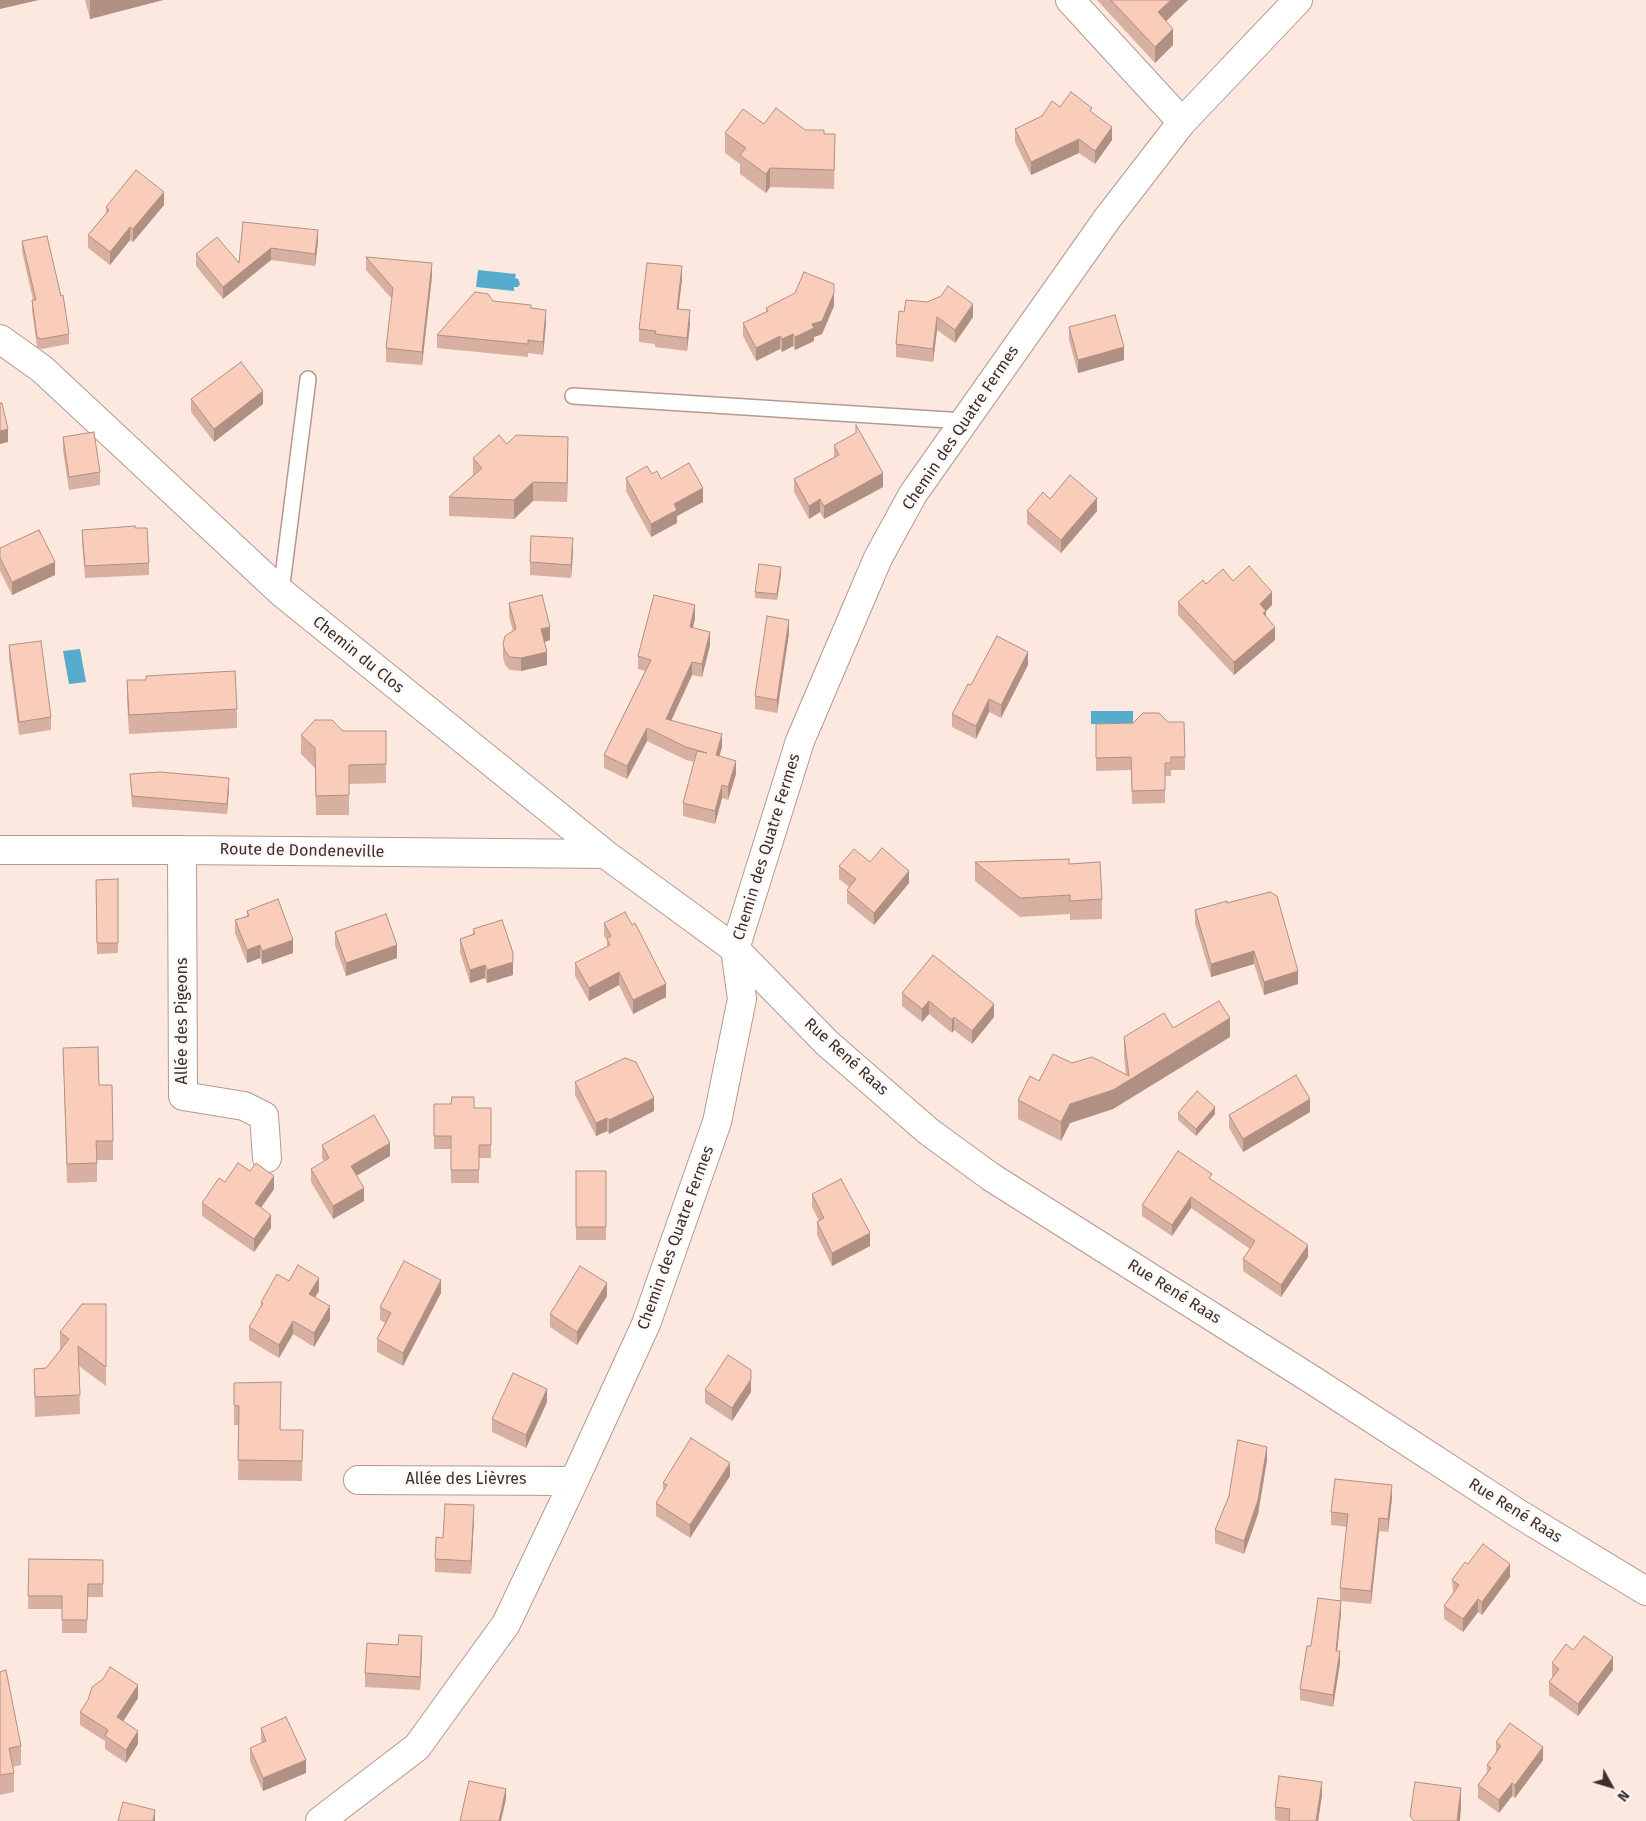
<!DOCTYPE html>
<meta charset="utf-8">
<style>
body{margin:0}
#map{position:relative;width:1646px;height:1821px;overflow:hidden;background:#fde8df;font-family:"Fira Sans",sans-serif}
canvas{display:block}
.north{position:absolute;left:1586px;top:1761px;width:50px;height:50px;-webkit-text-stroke:4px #fef9f7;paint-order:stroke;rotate:129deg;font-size:14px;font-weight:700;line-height:20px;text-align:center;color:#3b302c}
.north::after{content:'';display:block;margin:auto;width:18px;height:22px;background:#3b302c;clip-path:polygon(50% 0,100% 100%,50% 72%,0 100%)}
</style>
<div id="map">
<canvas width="1646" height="1821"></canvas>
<div class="north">N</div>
</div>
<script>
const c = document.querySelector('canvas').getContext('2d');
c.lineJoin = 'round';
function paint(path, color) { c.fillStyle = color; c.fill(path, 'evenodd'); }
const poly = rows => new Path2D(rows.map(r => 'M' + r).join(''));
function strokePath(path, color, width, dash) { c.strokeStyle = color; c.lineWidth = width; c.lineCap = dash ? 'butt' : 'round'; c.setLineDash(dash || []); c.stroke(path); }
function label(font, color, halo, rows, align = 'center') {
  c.font = font + ' "Fira Sans",sans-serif'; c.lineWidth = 5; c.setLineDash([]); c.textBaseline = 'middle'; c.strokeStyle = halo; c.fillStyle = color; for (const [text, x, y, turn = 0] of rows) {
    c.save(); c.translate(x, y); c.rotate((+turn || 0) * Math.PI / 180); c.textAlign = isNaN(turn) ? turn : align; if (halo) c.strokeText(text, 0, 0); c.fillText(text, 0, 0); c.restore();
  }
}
paint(poly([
 [478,270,516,274,515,278,518,279,520,284,518,287,514,287,514,291,476,287],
 [80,649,86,682,69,684,63,651],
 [1091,711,1133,711,1133,723,1091,724]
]), '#56accd');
const service = poly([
 [573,396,964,421],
 [281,592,308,379]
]);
const minor = poly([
 [1070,0,1182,122],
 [0,339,42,369,281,592,605,854,735,949,827,1043,928,1131,991,1177,1314,1381,1519,1514,1646,1591],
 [0,850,182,850,605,854],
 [182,850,183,1096,244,1106,264,1116,267,1158],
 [358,1480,574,1481],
 [320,1821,417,1747,506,1624,574,1481,646,1324,717,1122,742,999,735,949,800,741,878,558,913,494,1107,219,1182,122,1298,0]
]);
strokePath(service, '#b39a90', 18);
strokePath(minor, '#b39a90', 30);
strokePath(service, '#fff', 15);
strokePath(minor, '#fff', 28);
paint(poly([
 [85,0,163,0,90,19],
 [1097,0,1188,0,1166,21,1173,45,1155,63],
 [1060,107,1092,113,1112,140,1095,164,1079,153,1031,175,1015,142,1015,129],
 [764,124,805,130,824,134,835,153,834,189,770,187,766,193,740,174,740,164,725,153,725,133],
 [164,205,133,242,130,240,110,265,88,248,88,235,106,213,106,207],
 [243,222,318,242,315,266,271,260,223,299,196,266,196,254,239,263],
 [22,241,69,334,69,344,41,349,37,347,32,310,32,300,33,300,22,251],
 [366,257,432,276,422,365,386,362,386,348,392,299,366,270],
 [682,279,678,309,690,324,687,351,655,347,655,344,639,342,639,329],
 [493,301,531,308,546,323,543,355,528,353,528,357,437,348,437,335],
 [834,306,822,334,814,337,814,341,795,350,793,346,782,352,780,349,756,361,743,336,743,323,766,312,766,308],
 [904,312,973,317,955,343,937,330,933,362,896,357,896,344],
 [1069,327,1124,360,1078,373,1069,340],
 [191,399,263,404,214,442,191,412],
 [63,437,100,472,100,485,69,490,63,450],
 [507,444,568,456,567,502,533,501,514,519,449,516,449,497,473,475,473,458],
 [834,445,883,487,824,519,820,512,809,519,794,492,794,479,834,457],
 [652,474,703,502,677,516,677,523,651,537,626,491,626,478],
 [1050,499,1097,511,1061,553,1027,524,1027,511],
 [135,528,149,563,149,575,85,578,82,542,82,530],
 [0,548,55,575,12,595,0,571],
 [573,552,571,578,530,575,530,562],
 [781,574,777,600,755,598,755,592],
 [1233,581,1272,605,1266,611,1266,617,1275,640,1234,675,1178,615,1178,602,1206,584],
 [509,603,550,640,544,642,547,665,521,671,510,670,505,665,503,657,503,644,513,631,509,616],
 [695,618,693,628,710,645,702,677,692,675,671,721,722,747,719,756,736,774,728,800,722,798,715,824,683,816,683,803,694,762,686,760,647,741,627,779,604,768,604,755,645,671,638,669,638,656],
 [789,633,777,713,755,709,755,696],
 [9,645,51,717,51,730,19,735,9,658],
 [1028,665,1001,718,989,712,976,739,952,727,952,714,971,685],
 [127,680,237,709,237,728,129,734,127,700],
 [1168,722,1185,757,1185,770,1171,770,1171,776,1165,776,1165,803,1132,804,1131,770,1096,771,1096,724],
 [343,731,386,731,386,783,349,784,349,815,316,815,315,768,301,754,301,735],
 [130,774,229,788,227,814,132,807],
 [975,862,1069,864,1102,899,1102,919,1070,920,1070,914,1020,917,975,881],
 [839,866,909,883,874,925,847,903,847,890,849,887,839,879],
 [118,879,118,953,97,954,96,880],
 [1227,903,1298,984,1264,995,1254,964,1211,977,1195,923,1195,910],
 [247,911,293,953,262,964,260,958,247,963,235,933,235,920,247,916],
 [604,923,666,997,633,1014,619,985,589,1001,575,976,575,963,607,947,607,940,604,936],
 [473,929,513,975,487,983,485,978,470,983,460,952,460,939,473,934],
 [335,932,397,958,346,976,335,945],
 [902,993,994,1017,972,1044,954,1030,952,1033,929,1014,922,1022,902,1006],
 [1173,1028,1230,1037,1113,1109,1070,1123,1061,1141,1018,1119,1018,1100,1072,1063,1126,1075,1124,1056,1124,1037],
 [63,1048,99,1085,113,1141,113,1160,97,1160,97,1182,67,1183],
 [575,1082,654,1111,609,1134,607,1131,596,1136,575,1095],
 [434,1104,474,1108,491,1108,491,1158,479,1158,479,1183,451,1183,451,1149,434,1149],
 [1310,1112,1243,1152,1229,1128,1229,1115],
 [1178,1113,1215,1114,1196,1136,1178,1120],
 [322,1145,390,1156,356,1176,364,1201,333,1219,311,1182,311,1169,324,1161,322,1158],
 [576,1171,606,1171,606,1240,576,1240],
 [1212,1180,1308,1257,1281,1297,1243,1271,1243,1259,1250,1249,1191,1208,1172,1236,1142,1216,1142,1205],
 [225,1182,274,1189,261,1208,271,1228,254,1252,202,1216,202,1203],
 [812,1194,870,1246,832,1266,817,1235,817,1222,819,1221,812,1207],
 [289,1281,319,1291,315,1297,330,1320,314,1347,293,1334,279,1358,249,1340,249,1327,261,1308,261,1302],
 [441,1293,403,1366,377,1352,377,1339,385,1323,380,1320,380,1307],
 [607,1296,577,1345,550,1327,550,1314],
 [106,1304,106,1386,79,1366,80,1414,35,1417,34,1369,46,1368,60,1350,60,1332],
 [234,1383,280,1430,303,1430,302,1481,238,1480,239,1425,234,1425],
 [705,1390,751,1392,732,1421,705,1403],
 [547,1402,526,1448,492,1432,492,1419],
 [1267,1460,1258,1514,1244,1554,1215,1543,1215,1530],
 [730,1476,690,1538,656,1516,656,1503,663,1491,663,1483],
 [1392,1498,1388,1532,1379,1531,1371,1604,1340,1601,1340,1588,1347,1527,1331,1525,1331,1512],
 [474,1518,471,1574,435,1572,435,1559,443,1538],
 [29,1559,103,1560,103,1597,88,1597,87,1633,62,1633,62,1609,28,1609],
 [1468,1564,1510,1577,1482,1615,1478,1612,1463,1632,1444,1619,1444,1606,1453,1593,1452,1580],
 [1341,1613,1337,1651,1340,1663,1333,1707,1300,1700,1300,1689,1311,1646],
 [398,1645,422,1649,420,1690,365,1687,365,1673],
 [1573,1650,1613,1670,1578,1716,1549,1695,1549,1682,1553,1677,1552,1676,1552,1663],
 [0,1672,21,1746,21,1765,12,1767,14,1773,14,1792,0,1795],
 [138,1698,123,1721,138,1744,126,1763,105,1749,105,1741,80,1725,80,1712],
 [261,1728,306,1773,263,1791,250,1761,250,1748,262,1743,261,1741],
 [1496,1742,1543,1760,1515,1798,1512,1796,1499,1813,1478,1798,1478,1785,1487,1772,1487,1765,1496,1754],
 [1322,1795,1318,1821,1280,1821,1275,1820,1275,1807]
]), '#d7b0a1');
paint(poly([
 [0,0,39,0,0,9],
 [90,0,163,0,90,19],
 [1171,0,1188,0,1158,29,1158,12],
 [1173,29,1173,45,1155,63,1155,47],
 [1112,127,1112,140,1095,164,1095,151],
 [1079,139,1079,153,1031,175,1031,162],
 [770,168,770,187,766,193,766,174],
 [164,192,164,205,133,242,133,229],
 [130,227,130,240,110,265,110,252],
 [318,230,318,242,315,266,315,254],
 [271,248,271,260,223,299,223,287],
 [432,263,432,276,422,365,422,352],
 [682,266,682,279,677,322,677,309],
 [834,293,834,306,822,334,814,337,814,341,795,350,795,337,812,324],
 [973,304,973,317,955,343,955,330],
 [546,310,546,323,543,355,543,342],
 [690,310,690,324,687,351,687,338],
 [937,317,937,330,933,362,933,349],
 [793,334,793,346,782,352,782,339],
 [780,336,780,349,756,361,756,348],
 [1124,347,1124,360,1078,373,1078,360],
 [263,391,263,404,214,442,214,429],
 [8,429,8,442,0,444,0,431],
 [568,437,568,456,567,502,567,483],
 [883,473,883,487,824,519,824,506],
 [533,482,533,501,514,519,514,500],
 [703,488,703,502,677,516,677,523,651,537,651,524,674,504],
 [1097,498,1097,511,1061,553,1061,540],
 [820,499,820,512,809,519,809,506],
 [573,538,573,552,571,578,571,565],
 [55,562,55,575,12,595,12,582],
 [781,567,781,574,777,600,777,594],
 [1272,592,1272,605,1266,611,1266,624,1260,604],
 [695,605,695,618,690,640,690,627],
 [789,620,789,633,777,713,777,700],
 [550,627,550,640,541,643,541,629],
 [1275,627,1275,640,1234,675,1234,662],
 [710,632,710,645,702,677,702,664],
 [547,652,547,665,521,671,521,658],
 [1028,652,1028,665,1001,718,1001,705],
 [692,662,692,675,666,732,666,719],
 [989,699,989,712,976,739,976,726],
 [647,728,647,741,627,779,627,766],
 [722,734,722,747,716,769,716,755],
 [736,761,736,774,728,800,728,787],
 [229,778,229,788,227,814,227,804],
 [722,785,722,798,715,824,715,811],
 [909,871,909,883,874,925,874,913],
 [293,940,293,953,262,964,262,951],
 [260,945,260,958,247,963,247,950],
 [397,945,397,958,346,976,346,963],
 [1254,951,1254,964,1211,977,1211,964],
 [513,962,513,975,487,983,487,970],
 [485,965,485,978,470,983,470,970],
 [1298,971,1298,984,1264,995,1264,982],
 [619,972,619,985,589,1001,589,988],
 [666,984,666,997,633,1014,633,1000],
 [929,1001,929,1014,922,1022,922,1009],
 [994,1004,994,1017,972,1044,972,1031],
 [954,1017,954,1030,952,1033,952,1020],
 [1230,1018,1230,1037,1113,1109,1070,1123,1061,1141,1061,1122,1070,1104,1113,1090],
 [654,1098,654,1111,609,1134,609,1120],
 [1310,1099,1310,1112,1243,1152,1243,1139],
 [1215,1107,1215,1114,1196,1136,1196,1129],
 [607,1118,607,1131,596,1136,596,1123],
 [390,1143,390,1156,351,1179,351,1166],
 [274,1176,274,1189,255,1216,255,1203],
 [364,1188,364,1201,333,1219,333,1206],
 [1191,1197,1191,1208,1172,1236,1172,1225],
 [271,1215,271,1228,254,1252,254,1239],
 [870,1233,870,1246,832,1266,832,1253],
 [1308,1245,1308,1257,1281,1297,1281,1285],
 [319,1278,319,1291,309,1307,309,1294],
 [441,1280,441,1293,403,1366,403,1353],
 [607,1283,607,1296,577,1345,577,1332],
 [330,1306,330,1320,314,1347,314,1333],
 [293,1321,293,1334,279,1358,279,1345],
 [751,1379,751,1392,732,1421,732,1408],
 [547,1389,547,1402,526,1448,526,1435],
 [1267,1447,1267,1460,1258,1514,1244,1554,1244,1541],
 [730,1463,730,1476,690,1538,690,1525],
 [1392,1485,1392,1498,1388,1532,1388,1519],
 [474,1505,474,1518,471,1574,471,1561],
 [1379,1518,1379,1531,1371,1604,1371,1591],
 [1510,1564,1510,1577,1482,1615,1482,1602],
 [1478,1599,1478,1612,1463,1632,1463,1619],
 [1341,1601,1341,1613,1336,1663,1336,1651],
 [422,1636,422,1649,420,1690,420,1677],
 [1340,1651,1340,1663,1333,1707,1333,1695],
 [1613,1657,1613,1670,1578,1716,1578,1704],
 [138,1685,138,1698,117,1731,117,1717],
 [138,1731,138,1744,126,1763,126,1750],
 [1543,1747,1543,1760,1515,1798,1515,1785],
 [306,1760,306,1773,263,1791,263,1778],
 [1322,1782,1322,1795,1318,1821,1316,1821],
 [1512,1783,1512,1796,1499,1813,1499,1800],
 [1461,1788,1461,1808,1460,1821,1457,1821],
 [506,1789,506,1799,501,1821,499,1821],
 [155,1810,155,1821,153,1821]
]), '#af9083');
const building = poly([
 [1111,0,1171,0,1158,12,1173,29,1155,47,1111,0],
 [1071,92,1092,108,1090,111,1112,127,1095,151,1079,139,1031,162,1015,129,1042,116,1052,101,1060,107,1071,92],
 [776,108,805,130,824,130,824,134,835,134,834,170,770,168,766,174,740,155,746,148,725,133,743,109,764,124,776,108],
 [136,170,164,192,133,229,130,227,110,252,88,235,109,210,106,207,136,170],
 [243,222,318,230,315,254,271,248,223,287,196,254,217,237,239,263,243,222],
 [47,236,61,296,63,295,69,334,41,339,37,337,32,300,36,300,22,241,47,236],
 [366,257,432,263,422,352,386,348,393,288,366,257],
 [647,263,682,266,677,309,690,310,687,338,655,334,656,331,639,329,647,263],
 [804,272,834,284,834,293,822,321,812,324,814,328,795,337,793,334,782,339,780,336,756,348,743,323,768,311,766,308,795,293,804,272],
 [948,286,973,304,955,330,937,317,933,349,896,344,899,311,904,312,906,300,927,302,941,296,948,286],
 [475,292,488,294,493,301,531,305,531,308,546,310,543,342,528,340,528,344,437,335,475,292],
 [1115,315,1124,347,1078,360,1069,327,1115,315],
 [241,362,263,391,214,429,191,399,241,362],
 [0,403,2,403,8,429,0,431,0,403],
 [856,425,883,473,824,506,820,499,809,506,794,479,839,455,834,445,856,433,856,425],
 [94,432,100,472,69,477,63,437,94,432],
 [499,435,507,444,516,435,568,437,567,483,533,482,514,500,449,497,482,468,473,458,499,435],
 [689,463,703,488,674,504,677,510,651,524,626,478,647,466,652,474,657,471,661,479,689,463],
 [1070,475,1097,498,1061,540,1027,511,1043,492,1050,499,1070,475],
 [135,526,135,528,147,528,149,563,85,566,82,530,135,526],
 [39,530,55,562,12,582,0,558,0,548,39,530],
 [531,536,573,538,571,565,530,562,531,536],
 [759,564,781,567,777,594,755,592,759,564],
 [1249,566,1272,592,1260,604,1266,611,1263,613,1275,627,1234,662,1178,602,1203,580,1206,584,1223,569,1233,581,1249,566],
 [542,595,550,627,541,629,547,652,521,658,510,657,505,651,503,644,505,636,516,629,509,603,542,595],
 [654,595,695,605,690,627,710,632,702,664,692,662,666,719,722,734,716,755,736,761,728,787,722,785,715,811,683,803,697,751,707,753,686,747,647,728,627,766,604,755,651,660,638,656,654,595],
 [767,616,789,620,777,700,755,696,767,616],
 [997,636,1028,652,1001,705,989,699,976,726,952,714,968,684,971,685,997,636],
 [41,641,51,717,19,722,9,645,41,641],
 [235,671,237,709,129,715,127,680,146,680,146,676,235,671],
 [1143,713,1159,713,1168,722,1184,722,1185,757,1171,757,1171,763,1165,763,1165,790,1132,791,1131,757,1096,758,1096,724,1133,723,1143,713],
 [315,720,332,720,343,731,386,731,386,764,349,765,349,795,316,796,315,748,301,735,315,720],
 [160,772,229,778,227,804,132,796,130,774,160,772],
 [882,848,909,871,874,913,847,890,856,879,839,866,854,849,870,862,882,848],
 [1069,859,1069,864,1100,862,1102,899,1070,901,1070,895,1020,898,975,862,1069,859],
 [118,879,118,943,97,943,96,880,118,879],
 [1270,892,1277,896,1298,971,1264,982,1254,951,1211,964,1195,910,1227,901,1227,903,1270,892],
 [278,899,293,940,262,951,260,945,247,950,235,920,249,916,247,911,278,899],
 [625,912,632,925,635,923,666,984,633,1000,619,972,589,988,575,963,610,945,607,939,611,936,604,923,625,912],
 [386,914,397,945,346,963,335,932,386,914],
 [502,920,513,953,513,962,487,970,485,965,470,970,460,939,475,934,473,929,502,920],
 [933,955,994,1004,972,1031,954,1017,952,1020,929,1001,922,1009,902,993,933,955],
 [1219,1001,1230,1018,1113,1090,1070,1104,1061,1122,1018,1100,1030,1076,1039,1081,1053,1054,1072,1063,1092,1057,1129,1076,1124,1037,1164,1013,1173,1028,1219,1001],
 [98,1047,99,1085,112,1085,113,1141,96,1141,97,1163,67,1164,63,1048,98,1047],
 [625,1058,636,1062,654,1098,609,1120,607,1118,596,1123,575,1082,625,1058],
 [1296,1075,1310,1099,1243,1139,1229,1115,1296,1075],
 [1197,1091,1215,1107,1196,1129,1178,1113,1197,1091],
 [452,1097,474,1097,474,1108,491,1108,491,1145,479,1145,479,1170,451,1170,451,1136,434,1136,434,1104,451,1104,452,1097],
 [374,1115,390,1143,351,1166,364,1188,333,1206,311,1169,329,1158,322,1145,374,1115],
 [1178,1151,1212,1174,1209,1178,1308,1245,1281,1285,1243,1259,1255,1241,1191,1197,1172,1225,1142,1205,1178,1151],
 [238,1163,250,1171,256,1163,274,1176,255,1203,271,1215,254,1239,202,1203,219,1178,225,1182,238,1163],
 [576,1171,606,1171,606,1227,576,1227,576,1171],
 [841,1179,870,1233,832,1253,817,1222,824,1218,812,1194,841,1179],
 [404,1261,441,1280,403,1353,377,1339,391,1313,380,1307,404,1261],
 [298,1265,319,1278,309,1294,330,1306,314,1333,293,1321,279,1345,249,1327,263,1303,261,1302,277,1274,289,1281,298,1265],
 [580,1266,607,1283,577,1332,550,1314,580,1266],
 [82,1304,106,1304,106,1367,78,1346,80,1395,35,1397,34,1369,46,1368,69,1339,60,1332,82,1304],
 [728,1355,751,1370,751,1379,732,1408,705,1390,728,1355],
 [513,1373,547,1389,526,1435,492,1419,513,1373],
 [281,1382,280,1430,303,1430,302,1461,238,1460,239,1406,234,1405,234,1383,281,1382],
 [691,1438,730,1463,690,1525,656,1503,667,1485,663,1483,691,1438],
 [1238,1440,1267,1447,1258,1500,1244,1541,1215,1530,1229,1496,1238,1440],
 [1335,1479,1392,1485,1388,1519,1379,1518,1371,1591,1340,1588,1348,1514,1331,1512,1335,1479],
 [445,1504,474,1505,471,1561,435,1559,436,1537,443,1538,445,1504],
 [1483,1544,1510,1564,1482,1602,1478,1599,1463,1619,1444,1606,1459,1585,1452,1580,1465,1562,1468,1564,1483,1544],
 [29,1559,103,1560,103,1584,88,1584,87,1620,62,1620,62,1596,28,1596,29,1559],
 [1318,1598,1341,1601,1336,1651,1340,1651,1333,1695,1300,1689,1307,1646,1311,1646,1318,1598],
 [399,1635,422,1636,420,1677,365,1673,367,1643,398,1645,399,1635],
 [1584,1636,1613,1657,1578,1704,1549,1682,1559,1669,1552,1663,1566,1644,1573,1650,1584,1636],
 [110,1667,138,1685,117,1717,138,1731,126,1750,105,1736,108,1730,80,1712,88,1700,92,1687,103,1679,110,1667],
 [6,1670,21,1746,9,1748,14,1773,0,1775,0,1672,6,1670],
 [286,1717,306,1760,263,1778,250,1748,266,1741,261,1728,286,1717],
 [1510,1723,1543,1747,1515,1785,1512,1783,1499,1800,1478,1785,1491,1768,1487,1765,1501,1746,1496,1742,1510,1723],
 [1279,1776,1322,1782,1316,1821,1289,1821,1290,1809,1275,1807,1279,1776],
 [469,1781,506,1789,499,1821,460,1821,469,1781],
 [1415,1782,1461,1788,1457,1821,1414,1821,1410,1816,1415,1782],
 [123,1802,155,1810,153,1821,118,1821,123,1802]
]);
paint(building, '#facdbb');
strokePath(building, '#af9083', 1);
label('16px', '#3b302c', '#fef9f7', [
 ["Chemin des Quatre Fermes",961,428,-56],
 ["Chemin du Clos",358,655,39],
 ["Chemin des Quatre Fermes",767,847,-73],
 ["Route de Dondeneville",302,851,1],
 ["Allée des Pigeons",183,1021,-90],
 ["Rue René Raas",846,1057,42],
 ["Chemin des Quatre Fermes",676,1238,-70],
 ["Rue René Raas",1174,1292,32],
 ["Allée des Lièvres",466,1480],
 ["Rue René Raas",1515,1511,32]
]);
</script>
